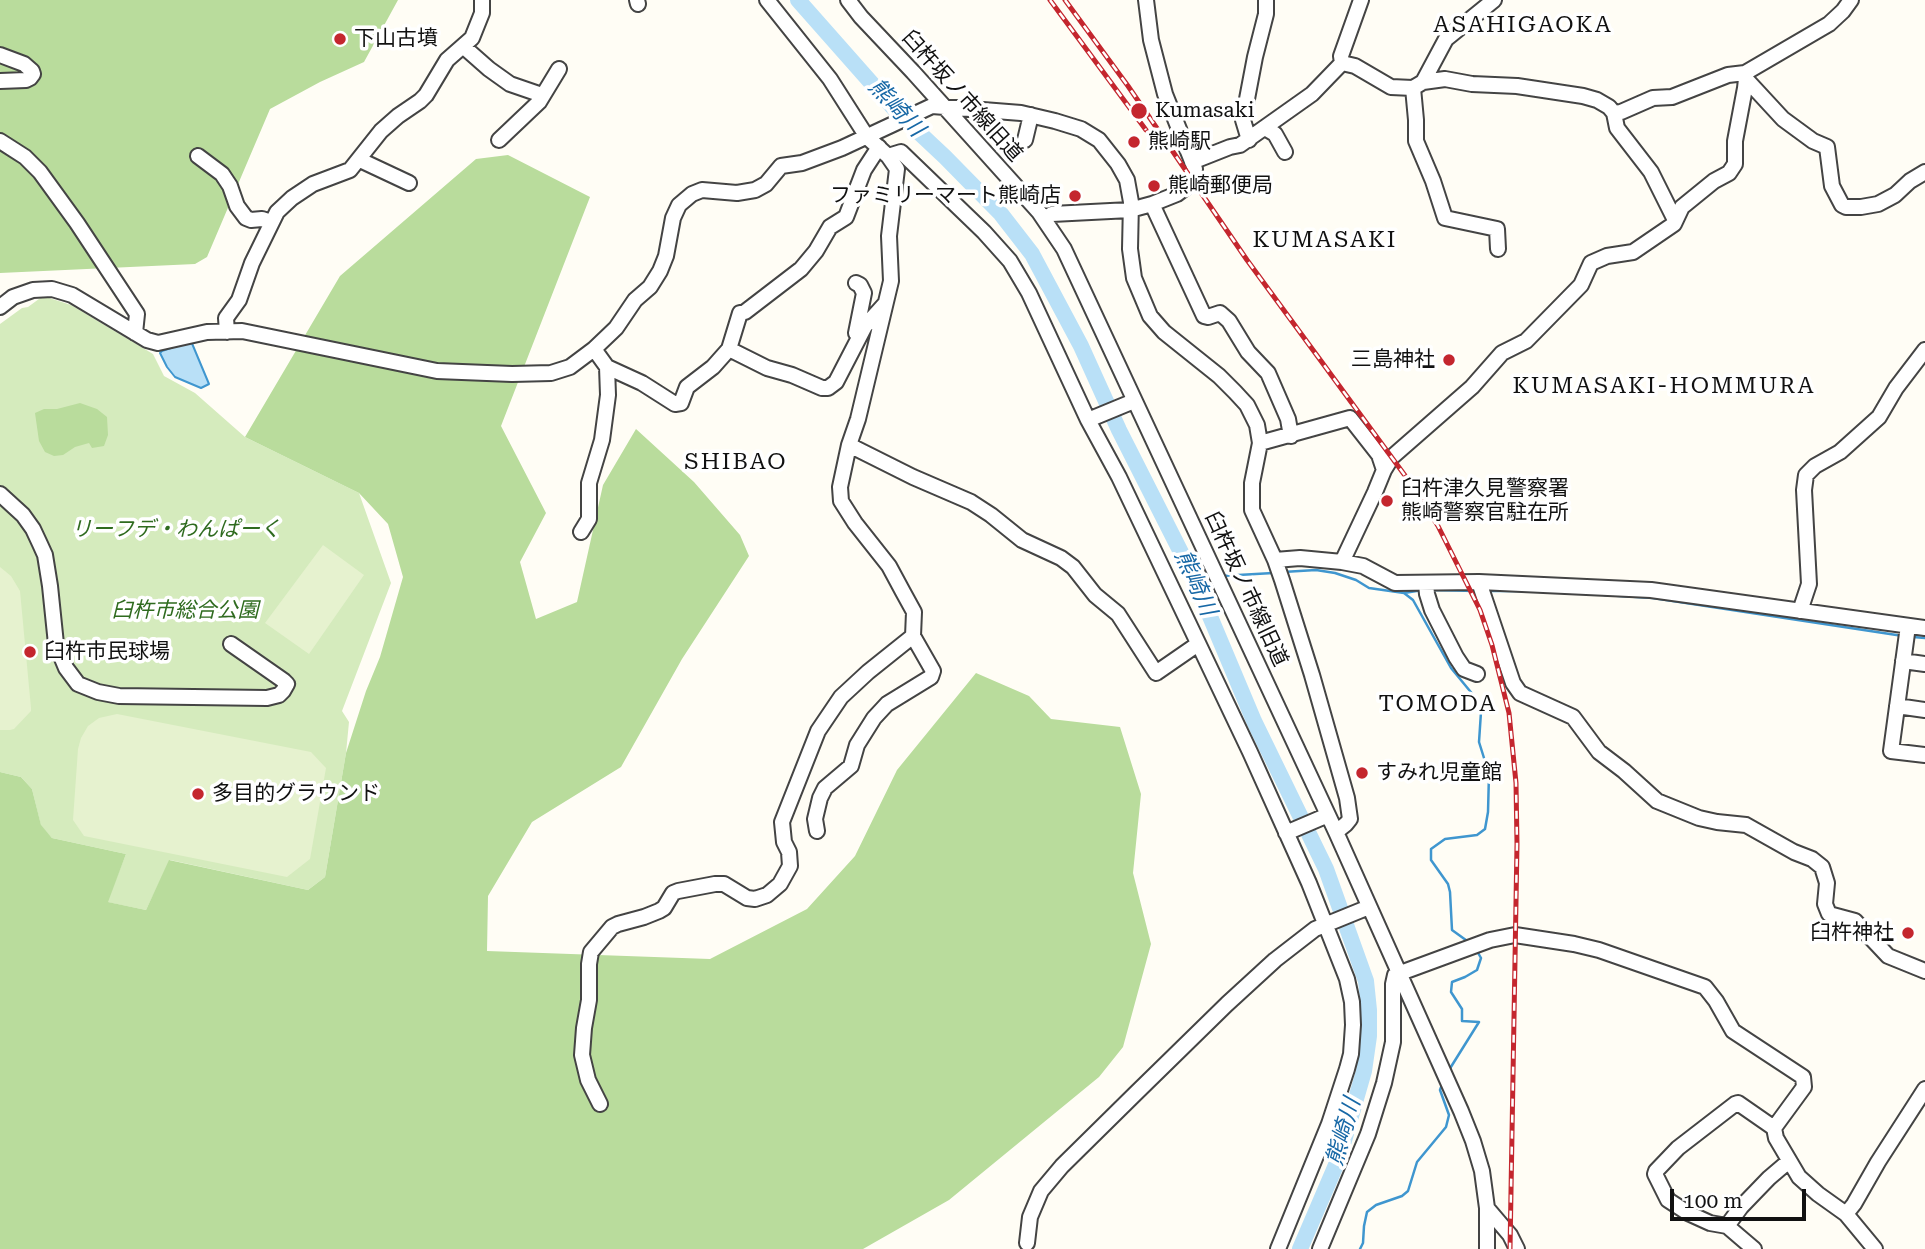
<!DOCTYPE html>
<meta charset="utf-8">
<style>
body{margin:0}
#map{position:relative;width:1925px;height:1249px;overflow:hidden;background:#fffdf5;font-family:"Roboto Serif",serif}
canvas{display:block}
.scale{position:absolute;left:1670px;top:1189px;width:136px;height:32px;box-sizing:border-box;border:4px solid #111;border-top:0;padding-left:9px;font-size:21px;line-height:24px;white-space:nowrap;color:#111;-webkit-text-stroke:5px #fff;paint-order:stroke}
</style>
<div id="map">
<canvas width="1925" height="1249"></canvas>
<div class="scale">100 m</div>
</div>
<script>
const c = document.querySelector('canvas').getContext('2d');
c.lineJoin = 'round';
function paint(path, color) { c.fillStyle = color; c.fill(path, 'evenodd'); }
const poly = rows => new Path2D(rows.map(r => 'M' + r).join(''));
function strokePath(path, color, width, dash) { c.strokeStyle = color; c.lineWidth = width; c.lineCap = dash ? 'butt' : 'round'; c.setLineDash(dash || []); c.stroke(path); }
function label(font, color, halo, rows, align = 'center') {
  c.font = font + ' "Roboto Serif","Noto Sans JP",serif'; c.lineWidth = 7; c.setLineDash([]); c.textBaseline = 'middle'; c.strokeStyle = halo; c.fillStyle = color; for (const [text, x, y, turn = 0] of rows) {
    c.save(); c.translate(x, y); c.rotate((+turn || 0) * Math.PI / 180); c.textAlign = isNaN(turn) ? turn : align; if (halo) c.strokeText(text, 0, 0); c.fillText(text, 0, 0); c.restore();
  }
}
paint(poly([
 [43,296,71,305,153,354,164,376,195,393,245,437,359,493,391,583,342,711,349,722,346,753,325,877,308,890,170,860,146,910,107,902,126,854,52,838,41,826,32,789,21,777,0,772,0,324,22,308,28,307]
]), '#d5ebbd');
paint(poly([
 [0,0,398,0,364,62,320,82,270,109,207,257,195,264,0,273],
 [508,155,590,197,501,426,546,513,520,562,536,619,577,602,603,485,636,429,694,482,740,535,749,556,682,659,621,767,532,822,488,896,487,951,710,959,807,909,855,856,897,770,976,673,1029,696,1051,719,1120,727,1141,794,1133,873,1151,944,1123,1047,1099,1077,949,1200,863,1249,0,1249,0,772,21,777,32,789,41,825,52,838,126,854,108,902,146,910,169,860,308,890,325,877,346,753,366,691,380,657,403,577,388,524,359,493,245,437,340,276,476,159],
 [80,403,97,409,107,417,108,435,104,446,92,448,89,443,75,447,63,455,54,456,45,452,39,441,35,413,44,409,57,409]
]), '#b9dc9c');
paint(poly([
 [323,545,364,575,309,654,265,623],
 [0,567,11,576,20,591,31,708,31,711,14,729,10,730,0,730],
 [117,714,311,752,326,768,310,859,287,877,84,836,73,820,78,749,81,738,88,726,99,718]
]), '#e6f2cf');
const water = poly([
 [191,341,209,384,201,388,175,377,167,367,160,353,162,351,191,341]
]);
paint(water, '#b9e0f7');
strokePath(water, '#3f96cf', 2);
strokePath(poly([
 [1283,572,1316,570,1335,573,1356,580,1369,588,1404,593,1423,590],
 [1193,576,1210,576],
 [1221,576,1273,573],
 [1433,590,1475,591],
 [1489,591,1521,591],
 [1404,593,1413,600,1451,668,1479,702,1481,712,1479,742,1489,774,1488,812,1485,829,1477,835,1445,839,1431,849,1431,860,1448,884,1450,892,1452,930,1470,943],
 [1604,595,1653,598,1903,636],
 [1913,637,1925,638],
 [1449,1070,1479,1022,1462,1021,1462,1009,1451,992,1452,982,1465,977,1477,970,1481,958,1477,951],
 [1360,1249,1363,1243,1364,1226,1367,1212,1376,1205,1402,1196,1408,1191,1417,1162,1446,1127,1449,1115,1440,1090,1443,1082]
]), '#3f96cf', 2.5);
strokePath(poly([
 [798,0,897,112,945,157,1001,214,1032,254,1081,346,1119,430,1193,576,1254,721,1326,869,1366,981,1369,1010,1369,1036,1364,1071,1339,1158,1300,1249]
]), '#b9e0f7', 16);
const minor = poly([
 [637,0,638,4],
 [767,0,830,79,867,137,888,156,897,169,889,236,891,281,858,419,849,445,840,487,841,501,855,523,889,566,903,592,914,612,913,636,933,671,931,677,887,704,874,718,857,745,851,766,825,788,820,798,815,819,817,831],
 [848,0,861,17,913,72,1039,212,1064,249,1336,832,1461,1111,1473,1141,1482,1171,1487,1208,1487,1249],
 [464,47,489,69,510,84,542,95],
 [0,55,24,64,32,71,33,74,30,78,26,80,0,81],
 [1342,63,1355,66,1391,87,1413,88,1423,82,1446,39,1494,0],
 [1745,73,1829,24,1843,11,1851,0],
 [1746,79,1783,119,1813,141,1827,147,1832,186,1842,205,1846,207,1861,207,1878,204,1895,195,1910,181,1925,172],
 [1413,88,1416,120,1416,141,1433,181,1445,218,1497,229,1498,249],
 [1614,113,1617,128,1651,172,1675,220],
 [1265,128,1275,134,1285,152],
 [499,140,539,102,559,69],
 [1025,140,1031,115],
 [1249,140,1243,120,1255,57,1266,14,1266,0],
 [0,141,25,157,40,172,77,223,137,314,135,333],
 [198,156,222,174,230,186,237,206,246,218,251,220,262,219,271,222],
 [888,156,901,152,984,232,1010,261,1029,293,1088,420,1119,477,1250,752,1309,883,1347,979,1352,1002,1353,1025,1351,1054,1347,1069,1329,1124,1278,1249],
 [360,160,409,183],
 [1192,162,1230,147,1240,145,1312,94,1342,63,1341,56,1361,0],
 [1152,204,1204,316,1208,317,1220,313,1229,321,1248,352,1268,373,1288,419,1291,436],
 [1044,219,1052,214,1130,210,1152,204,1177,194,1193,182,1195,169,1165,94,1151,40,1146,0],
 [0,307,13,297,33,290,52,289,72,295,147,340,158,343,207,332,242,331,437,371,512,374,551,373,570,367,594,349,616,328,635,300,650,287,660,271,666,256,673,218,679,205,692,194,702,190,737,193,755,190,766,184,781,166,802,163,842,148,932,106,1021,113,1055,121,1081,129,1099,140,1118,164,1127,180,1131,202,1130,249,1134,278,1150,316,1164,332,1219,376,1235,392,1247,405,1257,425,1260,443,1252,483,1252,510,1275,560,1282,580,1312,675,1347,798,1350,819,1346,824,1336,832],
 [227,332,226,318,239,300,252,263,277,212,292,198,313,184,350,170,381,131,398,116,420,101,426,95,447,60,472,38,482,13,482,0],
 [856,333,864,293,860,285,856,283],
 [594,349,607,367,642,383,675,404,681,403,687,387,713,367,729,349,740,313,745,312,801,269,816,251,830,227,846,217,864,170,879,147],
 [729,349,767,368,792,375,822,388,828,388,836,382,865,326,884,305],
 [1088,420,1134,401],
 [1260,443,1350,418,1379,455,1384,470],
 [849,445,913,477,971,502,991,515,1022,540,1061,558,1073,567,1095,595,1118,614,1156,673,1198,644],
 [0,494,23,515,33,529,40,544,45,555,50,586,56,644,66,668,78,684,98,692,119,696,267,698,279,695,283,691,287,684,284,681,231,644],
 [581,532,589,519,589,483,602,440,608,395,607,367],
 [1275,560,1300,558,1342,562,1363,566,1395,583,1479,582,1651,590,1925,628],
 [1342,562,1375,492,1384,470,1392,457,1472,387,1502,353,1526,341,1581,285,1591,263,1607,256,1633,252,1674,224,1682,207,1714,181,1729,173,1735,164,1735,141,1745,88,1746,79,1745,73,1728,75,1672,97,1653,98,1621,112,1614,113,1609,107,1597,100,1583,96,1517,86,1472,84,1445,79,1423,82],
 [1479,582,1513,683,1520,693,1573,717,1599,752,1624,771,1657,801,1699,818,1717,822,1746,825,1794,852,1812,859,1822,867,1827,883,1825,904,1829,914,1855,921,1888,956,1925,971],
 [1426,584,1427,594,1432,610,1456,657,1464,669,1477,674],
 [1800,611,1809,584,1804,490,1806,475,1815,466,1840,452,1879,417,1896,388,1925,350],
 [1908,626,1891,751,1925,755],
 [1903,661,1925,664],
 [1897,706,1925,710],
 [1286,833,1328,815],
 [600,1104,588,1080,582,1055,584,1028,589,1000,589,964,591,952,612,927,618,924,644,917,659,911,664,908,673,893,678,891,715,884,724,884,747,898,755,899,767,895,780,884,790,866,789,852,784,842,782,822,818,731,841,697,868,672,913,636],
 [1487,1208,1510,1235,1517,1249],
 [1846,1214,1854,1204,1878,1162,1925,1089],
 [1727,1226,1741,1207,1769,1178,1789,1161],
 [1027,1243,1030,1217,1041,1191,1062,1166,1134,1095,1227,1004,1275,960,1315,929,1369,907],
 [1320,1249,1368,1134,1384,1083,1393,1042,1393,984,1395,975,1490,940,1515,935,1574,944,1599,950,1705,987,1716,1001,1733,1031,1803,1077,1804,1087,1774,1128],
 [1754,1249,1727,1226,1710,1223,1688,1213,1668,1200,1655,1174,1656,1171,1678,1148,1735,1104,1738,1103,1774,1128,1776,1138,1799,1177,1818,1194,1846,1214,1875,1249]
]);
strokePath(minor, '#444', 18);
strokePath(minor, '#fff', 14);
const rail = poly([
 [1050,0,1146,130],
 [1065,0,1128,86,1247,260,1409,481,1438,526,1480,610,1492,645,1509,713,1516,783,1517,844,1510,1249]
]);
strokePath(rail, '#c4262e', 5);
strokePath(rail, '#fff', 2.5, [8]);
for (const [x, y, r, color] of [
 [340,39,7,"#c4262e"],
 [1139,111,9,"#c4262e"],
 [1134,142,7,"#c4262e"],
 [1154,186,7,"#c4262e"],
 [1075,196,7,"#c4262e"],
 [1449,360,7,"#c4262e"],
 [1387,501,7,"#c4262e"],
 [30,652,7,"#c4262e"],
 [1362,773,7,"#c4262e"],
 [198,794,7,"#c4262e"],
 [1908,933,7,"#c4262e"]
]) { const dot = new Path2D(); dot.arc(x, y, r, 0, 2 * Math.PI); c.fillStyle = color; c.fill(dot); strokePath(dot, '#fff', 2.5); }
label('21px', '#111', '#fff', [
 ["下山古墳",354,39],
 ["Kumasaki",1155,111],
 ["熊崎駅",1148,142],
 ["熊崎郵便局",1168,186],
 ["ファミリーマート熊崎店",1061,196,"right"],
 ["三島神社",1435,360,"right"],
 ["臼杵津久見警察署",1401,489],
 ["熊崎警察官駐在所",1401,513],
 ["臼杵市民球場",44,652],
 ["すみれ児童館",1376,773],
 ["多目的グラウンド",212,794],
 ["臼杵神社",1894,933,"right"]
], 'left');
label('21px', '#111', '#fff', [
 ["臼杵坂ノ市線旧道",962,96,48],
 ["臼杵坂ノ市線旧道",1246,589,65]
]);
label('italic 21px', '#2f6b1f', '#fff', [
 ["リーフデ・わんぱーく",176,530],
 ["臼杵市総合公園",185,611]
]);
c.letterSpacing = '2px';
label('23px', '#111', '#fff', [
 ["ASAHIGAOKA",1523,25],
 ["KUMASAKI",1325,240],
 ["KUMASAKI-HOMMURA",1664,386],
 ["SHIBAO",736,462],
 ["TOMODA",1438,704]
]);
c.letterSpacing = '0px';
label('italic 23px', '#1768a6', '#fff', [
 ["熊崎川",896,108,47],
 ["熊崎川",1195,583,66],
 ["熊崎川",1344,1132,-74]
]);
</script>
